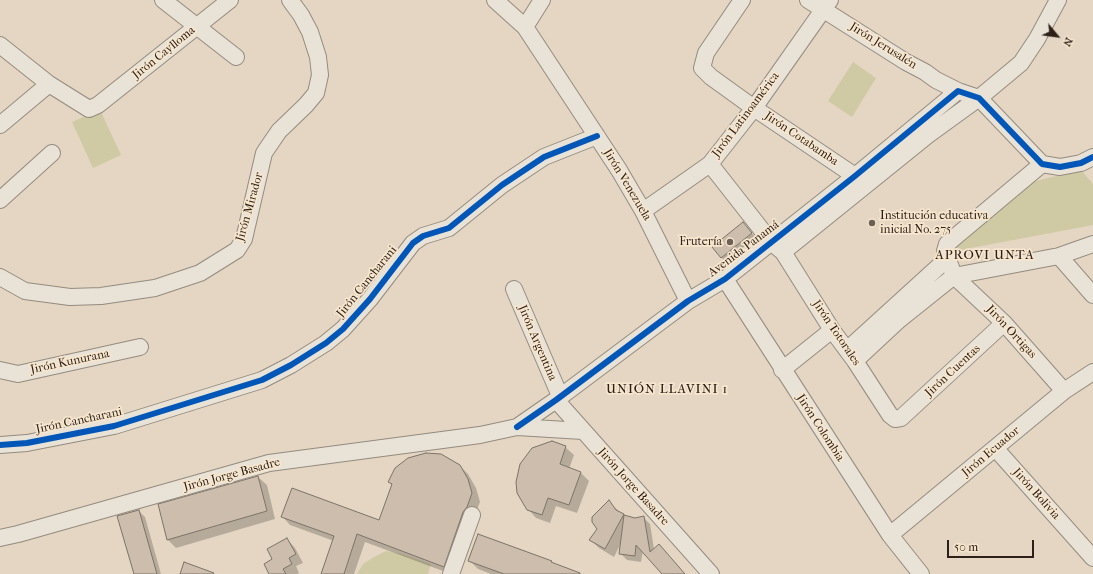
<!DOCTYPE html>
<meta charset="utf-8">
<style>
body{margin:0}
#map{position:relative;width:1093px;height:574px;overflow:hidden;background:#e4d6c2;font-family:"IM FELL French Canon",serif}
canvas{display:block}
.north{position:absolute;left:1037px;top:16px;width:40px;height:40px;-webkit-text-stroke:3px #f7e6ce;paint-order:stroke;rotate:119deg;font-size:11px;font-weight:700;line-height:16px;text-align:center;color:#2d2018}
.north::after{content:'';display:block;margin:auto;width:14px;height:18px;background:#2d2018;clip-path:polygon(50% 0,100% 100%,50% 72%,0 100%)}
.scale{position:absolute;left:947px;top:540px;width:87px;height:18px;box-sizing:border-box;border:2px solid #2d2018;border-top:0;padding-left:5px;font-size:12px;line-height:14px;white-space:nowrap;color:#2d2018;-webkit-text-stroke:3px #f7e6ce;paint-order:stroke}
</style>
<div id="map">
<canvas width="1093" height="574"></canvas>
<div class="north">N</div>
<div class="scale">50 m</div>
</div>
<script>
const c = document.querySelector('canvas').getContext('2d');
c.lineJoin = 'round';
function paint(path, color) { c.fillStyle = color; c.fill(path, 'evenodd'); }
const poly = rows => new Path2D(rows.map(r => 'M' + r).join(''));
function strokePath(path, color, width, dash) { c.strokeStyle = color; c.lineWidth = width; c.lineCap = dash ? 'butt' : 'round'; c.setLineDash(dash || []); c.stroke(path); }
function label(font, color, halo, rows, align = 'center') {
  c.font = font + ' "IM FELL French Canon",serif'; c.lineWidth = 3.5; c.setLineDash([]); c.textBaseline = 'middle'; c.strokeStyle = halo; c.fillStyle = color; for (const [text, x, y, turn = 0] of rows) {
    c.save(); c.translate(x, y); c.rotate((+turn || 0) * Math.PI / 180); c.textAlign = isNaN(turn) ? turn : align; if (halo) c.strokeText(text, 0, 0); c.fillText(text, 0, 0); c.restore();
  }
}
paint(poly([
 [853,62,876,78,852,117,828,101],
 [100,110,121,155,93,168,72,122],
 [1081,170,1093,184,1093,225,960,250,954,247,1024,184],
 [386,551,402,554,431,564,428,574,357,574,363,564,374,557]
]), '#cfc9a4');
paint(poly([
 [747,227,756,238,725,261,721,257],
 [565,447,574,455,569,469,581,473,589,481,577,513,556,506,550,523,536,518,528,509],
 [459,465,468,474,476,488,480,502,451,574,365,542,354,574,322,574,334,541,290,525,282,516,379,521,392,485,389,482],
 [258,477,267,485,275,519,176,548,168,540],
 [609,502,624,516,635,519,644,518,650,524,654,549,685,574,663,574,643,551,641,562,627,560,620,553,621,543,614,557,599,548,591,540,598,529],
 [139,511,145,517,161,574,135,574],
 [479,536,581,574,491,574,478,569,470,561],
 [287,539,295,548,303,563,296,566,299,573,297,574,270,574,274,560]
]), '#0003');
const building = poly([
 [743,222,752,233,721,258,712,247,743,222],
 [552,441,566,446,560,464,581,472,569,505,548,498,542,515,527,510,517,493,516,482,520,464,532,448,552,441],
 [426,453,441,454,460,465,468,479,472,493,467,507,463,512,444,567,357,534,344,574,321,574,334,536,281,517,292,488,379,520,392,484,388,482,395,468,408,458,426,453],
 [258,476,267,511,167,540,158,504,258,476],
 [609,500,616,510,624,514,605,549,589,540,597,529,592,522,592,517,609,500],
 [139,510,157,574,134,574,117,516,139,510],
 [624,515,635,518,644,516,650,552,659,544,685,574,662,574,636,545,635,556,619,554,624,515],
 [478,534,552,561,551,562,580,573,580,574,504,574,468,561,478,534],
 [287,538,296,554,289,558,292,564,283,569,286,574,269,574,264,564,272,559,267,549,287,538],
 [184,562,214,573,213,574,180,574,184,562]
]);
paint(building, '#cdbdac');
strokePath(building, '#7c7368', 1);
const minor = poly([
 [163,0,236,57],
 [495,0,525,27,619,170,643,211,688,301],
 [742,0,706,53,702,68,711,77,754,108,855,176],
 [808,0,906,62,925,72,936,80,958,91],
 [525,27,542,0],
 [0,45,49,84,89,109,98,105,230,0],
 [0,125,49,84],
 [710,164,772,243,783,252,832,330,855,361,890,415,895,419,901,418,1004,323],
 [1042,164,955,237,947,244,945,251,954,276,1004,323,1064,391],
 [0,200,52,153],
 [643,211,710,164,754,108,830,0],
 [783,252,928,135,979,98,1021,63,1037,39,1058,0],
 [1059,256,1093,295],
 [0,277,25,291,70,297,101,296,155,288,200,273,237,250,244,239,264,153,279,131,306,105,316,93,320,75,318,57,310,32,301,15,290,0],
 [725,279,890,535,921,574],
 [514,289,560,396],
 [847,350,948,258],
 [855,361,899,320,954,276,1059,256,1093,244],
 [0,370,18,374,140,347],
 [782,370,832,330],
 [556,400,711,574],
 [517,427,556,400,688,301,725,279,855,176,958,91,979,98,1042,164,1060,167,1081,163,1093,157],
 [0,445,27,443,114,426,262,380,291,365,326,343,343,329,370,299,413,243,423,236,449,228,502,185,544,157,597,136],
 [995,448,1093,558],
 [890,535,1064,391,1093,372],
 [0,538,18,534,269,463,480,435,517,427,583,431],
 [451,574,472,515]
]);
strokePath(minor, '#958b7f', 18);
strokePath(minor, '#e9e2d7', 16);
strokePath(poly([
 [517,427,556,400,688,301,725,279,855,176,958,91,979,98,1042,164,1060,167,1081,163,1093,157],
 [0,445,27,443,114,426,262,380,291,365,326,343,343,329,370,299,413,243,423,236,449,228,502,185,544,157,597,136]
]), '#0057b8', 6);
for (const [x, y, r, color] of [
 [872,223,4,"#6d6054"],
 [730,242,4,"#6d6054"]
]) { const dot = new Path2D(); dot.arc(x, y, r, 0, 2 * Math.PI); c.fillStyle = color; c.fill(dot); strokePath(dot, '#f7e6ce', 1.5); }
label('12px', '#2d2018', '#f7e6ce', [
 ["Jirón Jerusalén",883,46,32],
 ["Jirón Caylloma",164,53,-39],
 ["Jirón Latinoamérica",746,115,-53],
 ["Jirón Cotabamba",801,139,34],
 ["Jirón Venezuela",627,185,59],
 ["Jirón Mirador",250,207,-74],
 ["Avenida Panamá",744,249,-37],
 ["Jirón Cancharani",367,282,-51],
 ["Jirón Ortigas",1011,332,47],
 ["Jirón Totorales",836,333,56],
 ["Jirón Argentina",537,343,67],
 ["Jirón Kunurana",70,362,-12],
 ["Jirón Cuentas",953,371,-43],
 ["Jirón Cancharani",79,421,-12],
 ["Jirón Colombia",820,428,57],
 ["Jirón Ecuador",991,452,-40],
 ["Jirón Jorge Basadre",232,475,-15],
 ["Jirón Jorge Basadre",633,487,48],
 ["Jirón Bolivia",1036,494,48]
]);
label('12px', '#2d2018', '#f7e6ce', [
 ["Institución educativa",880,216],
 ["inicial No. 275",880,230],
 ["Frutería",722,242,"right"]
], 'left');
c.letterSpacing = '1px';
label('13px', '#2d2018', '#f7e6ce', [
 ["APROVI UNTA",985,256],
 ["UNIÓN LLAVINI 1",667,390]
]);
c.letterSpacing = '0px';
</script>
